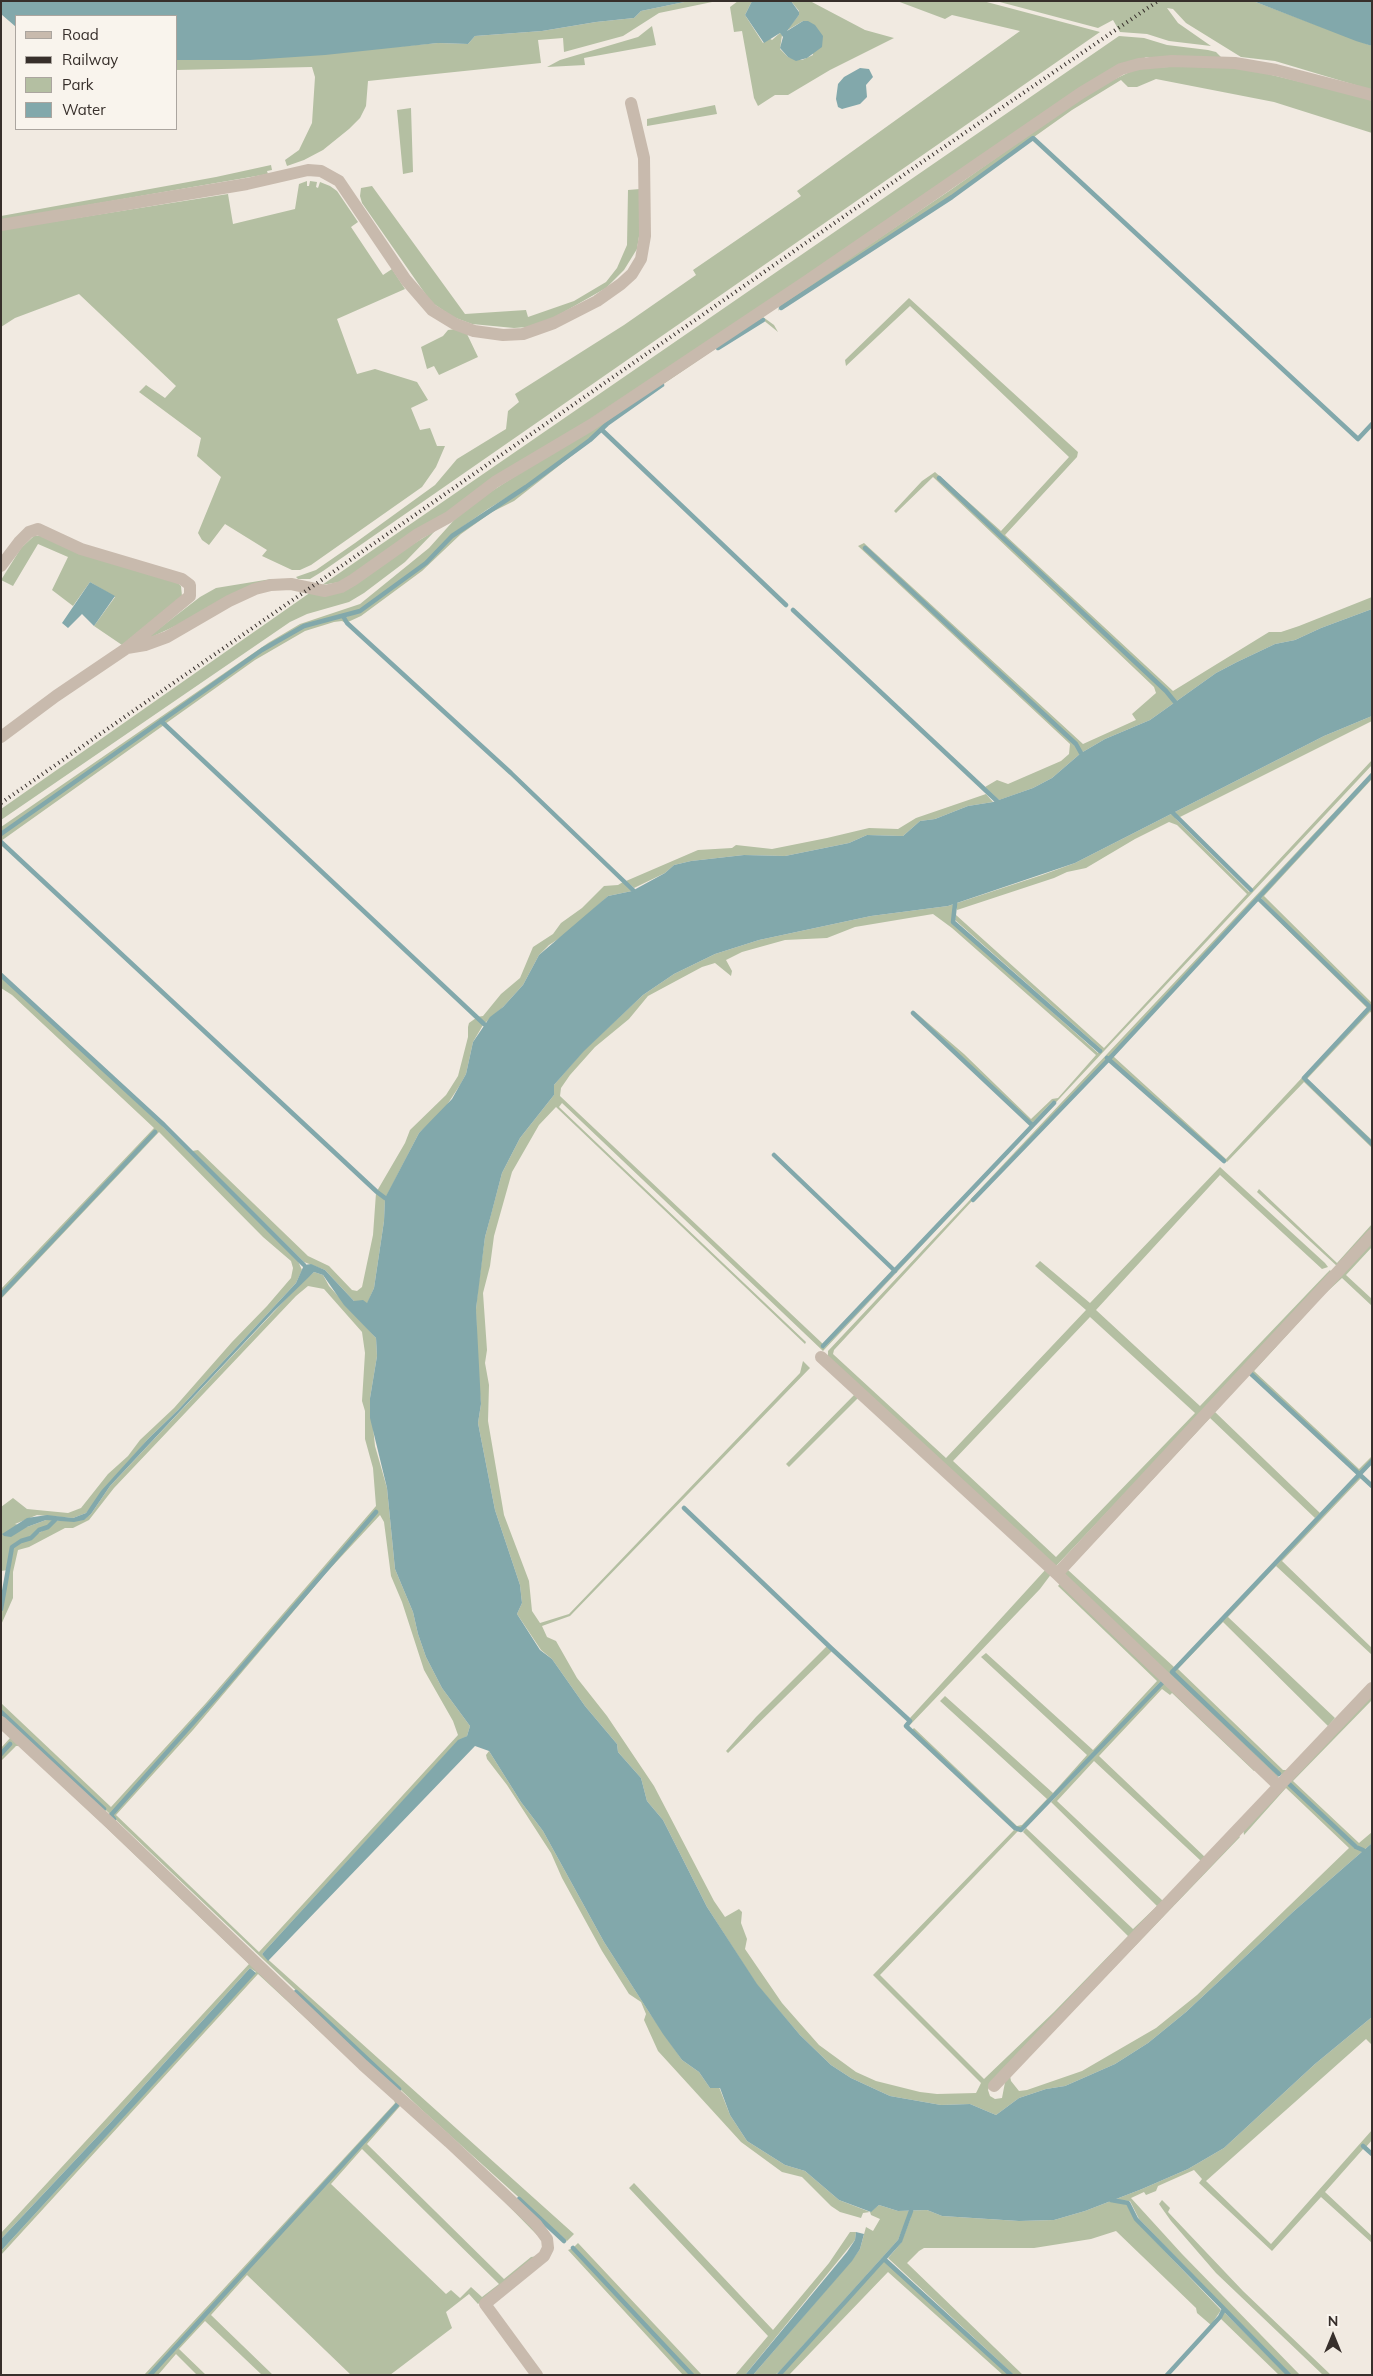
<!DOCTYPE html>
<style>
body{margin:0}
#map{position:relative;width:1373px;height:2376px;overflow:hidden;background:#f1eae1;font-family:Mulish,sans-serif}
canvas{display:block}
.frame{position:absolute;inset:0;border:2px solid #372f2b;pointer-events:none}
.legend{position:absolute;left:15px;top:15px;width:162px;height:115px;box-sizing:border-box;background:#f9f4ed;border:1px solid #aba59f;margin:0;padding:6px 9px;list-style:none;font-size:15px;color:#372f2b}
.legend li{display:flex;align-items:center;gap:10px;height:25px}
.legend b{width:25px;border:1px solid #aba59f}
.north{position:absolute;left:1308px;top:2311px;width:50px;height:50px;-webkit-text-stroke:4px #f9f4ed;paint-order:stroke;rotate:0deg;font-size:14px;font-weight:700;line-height:20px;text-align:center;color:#372f2b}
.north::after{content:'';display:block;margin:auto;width:18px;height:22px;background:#372f2b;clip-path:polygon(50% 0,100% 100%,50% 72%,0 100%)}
</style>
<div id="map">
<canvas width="1373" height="2376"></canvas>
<div class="frame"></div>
<ul class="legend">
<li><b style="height:6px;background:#c8baad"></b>Road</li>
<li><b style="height:6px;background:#372f2b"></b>Railway</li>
<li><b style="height:14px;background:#b4bfa2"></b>Park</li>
<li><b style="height:14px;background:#82a8ab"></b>Water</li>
</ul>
<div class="north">N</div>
</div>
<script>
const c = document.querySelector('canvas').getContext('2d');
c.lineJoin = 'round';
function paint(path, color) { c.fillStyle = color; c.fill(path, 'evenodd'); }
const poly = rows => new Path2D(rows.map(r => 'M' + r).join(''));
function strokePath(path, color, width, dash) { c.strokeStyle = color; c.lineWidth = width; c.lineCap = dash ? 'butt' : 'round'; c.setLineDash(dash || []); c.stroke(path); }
paint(poly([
 [689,1,717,1,659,13,623,36,564,52,563,38,538,40,541,63,368,81,366,106,360,118,349,129,323,150,304,160,287,166,285,160,299,150,312,123,315,77,312,67,176,70,176,60,282,57,438,43,468,44,475,36,542,31,596,22,634,18,641,11],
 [738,1,752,1,745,15,763,43,769,38,772,40,780,33,782,35,780,49,788,57,802,60,813,55,803,21,786,31,799,15,799,11,791,1,810,1,865,30,894,38,830,70,788,95,775,95,758,106,754,98,742,31,734,32,730,7],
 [897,1,983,1,1100,32,323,571,310,579,298,579,296,577,316,570,355,543,435,485,457,459,506,429,508,411,519,402,515,394,624,325,696,275,693,270,801,196,797,191,1020,31,952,15,945,19],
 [996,1,1253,1,1372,46,1372,90,1275,61,1241,57,1186,23,1173,9,1167,8,1178,23,1211,46,1169,41,1147,34,1120,32,1113,20,1098,28],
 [652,26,656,45,584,58,585,65,547,67,560,60,638,37],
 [1119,36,1144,38,1167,45,1208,50,1216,52,1223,59,1146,57,902,213,346,581,322,585],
 [1230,65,1372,99,1372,133,1274,102,1156,79,1137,87,1128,87,1121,80,1072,110,951,196,781,307,778,311,780,305,952,189,1092,90,1138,68],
 [715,105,717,114,647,126,647,119],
 [411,108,413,172,403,174,397,110],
 [271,165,272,170,267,171,268,174,1,220,1,216,216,177],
 [307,181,307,186,309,186,310,181,317,182,316,187,318,188,320,182,330,186,337,191,358,222,351,227,383,275,392,269,405,289,337,319,357,374,375,369,417,382,428,400,411,408,420,430,430,428,437,446,445,446,436,467,422,487,311,565,300,570,292,570,262,556,267,550,225,524,209,545,202,540,198,533,221,477,197,456,201,438,139,392,146,385,165,398,176,386,79,294,15,318,1,327,1,230,228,194,233,224,295,209,299,184],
 [372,186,465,314,526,310,528,317,574,301,606,282,617,268,627,245,628,190,640,189,641,224,637,249,624,270,606,288,555,317,527,327,514,328,472,324,453,317,431,302,362,203,360,196,361,188],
 [909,298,1078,452,1077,457,1005,535,1173,691,1269,632,1281,632,1299,626,1372,597,1372,609,1321,628,1295,640,1275,644,1237,662,1216,673,1150,720,1105,739,1081,753,1052,778,1033,788,999,800,985,787,997,780,1008,784,1061,761,1069,754,1070,744,858,546,864,543,1083,744,1136,720,1132,714,1156,693,1154,687,933,477,896,513,894,511,922,481,935,472,1001,531,1069,457,910,306,846,366,845,360],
 [763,317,774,325,778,332,762,319,737,334,606,423,587,441,524,487,488,509,452,534,425,562,359,610,301,626,258,652,1,832,1,827,268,643,300,624,360,604,429,548,464,509],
 [456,329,467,334,478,357,439,375,434,366,427,369,421,347,443,336,448,330],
 [602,432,514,501,492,512,461,534,422,571,361,616,348,622,345,617,361,612,426,564,451,538,491,510,528,488],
 [436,530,405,562,364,593,349,602,307,614,290,622,1,820,1,809,311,592,322,595,389,559],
 [34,536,41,536,177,582,181,586,182,596,122,645,94,626,115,597,90,582,73,606,52,590,68,557,38,544,13,586,1,580,21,548],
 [271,579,268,583,143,641,200,597,216,588],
 [343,617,347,624,342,621,334,622,305,631,255,660,165,724,162,721,251,658,287,637,311,624],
 [1372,716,1372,721,1180,817,1173,813,1176,819,1249,892,1372,760,1372,765,823,1351,562,1103,559,1107,806,1342,805,1344,556,1107,539,1125,512,1172,494,1236,490,1266,483,1293,487,1350,485,1363,489,1385,488,1421,504,1515,529,1581,532,1611,540,1623,569,1614,800,1373,803,1361,810,1368,570,1616,542,1626,547,1637,556,1641,577,1678,607,1716,654,1786,714,1901,725,1917,739,1909,742,1912,741,1923,747,1939,745,1949,782,2003,819,2045,856,2072,876,2081,920,2092,937,2094,976,2093,981,2083,873,1975,1014,1830,1018,1831,880,1975,984,2079,1054,2012,1128,1936,1023,1832,1026,1828,1133,1929,1157,1906,1051,1802,1165,1681,1256,1769,1254,1771,1172,1693,1170,1695,1162,1689,1099,1756,1207,1859,1135,1936,990,2085,988,2090,990,2096,995,2099,1002,2098,1006,2077,1236,1835,1238,1835,1240,1837,1010,2076,1011,2081,1019,2091,1027,2090,1082,2071,1156,2028,1197,1995,1349,1848,1286,1788,1244,1835,1243,1828,1372,1690,1372,1700,1293,1781,1359,1843,1372,1832,1372,1843,1294,1911,1186,2012,1148,2043,1115,2064,1065,2086,1046,2089,1019,2098,996,2115,970,2104,941,2105,890,2096,851,2078,831,2065,800,2035,757,1985,707,1907,663,1820,647,1801,641,1778,618,1752,617,1744,585,1706,552,1659,541,1650,517,1614,522,1603,520,1585,495,1510,478,1423,481,1404,477,1366,476,1309,478,1288,485,1237,502,1173,520,1138,554,1095,554,1085,584,1050,643,995,674,974,715,954,759,940,871,916,948,906,1042,875,1075,863,1324,736],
 [1169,822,1177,825,1247,894,1104,1048,956,915,955,920,1101,1049,1098,1053,952,922,955,905,957,910,1054,878,1067,872,1086,868,1135,839],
 [933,914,952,928,1096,1055,1058,1098,1052,1099,1031,1119,964,1054,914,1011,1032,1123,1052,1102,1055,1101,1055,1104,824,1348,822,1346,823,1344,560,1096,561,1088,570,1075,595,1047,629,1019,648,996,702,967,715,963,731,976,732,971,726,960,742,952,785,940,827,938,855,927],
 [1094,1761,1201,1861,1163,1901,1057,1801],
 [1287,1783,1290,1783,1362,1850,1354,1848],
 [161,722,164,725,1,841,1,834],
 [1372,772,1108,1058,972,1201,834,1350,833,1354,946,1458,1086,1310,1035,1266,1040,1261,1090,1303,1220,1167,1325,1263,1328,1267,1322,1269,1220,1175,1096,1310,1200,1406,1327,1273,1330,1270,1333,1274,1056,1566,828,1358,828,1351],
 [1090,1317,1195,1413,1056,1557,953,1461],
 [1372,776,1372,779,1264,896,1372,1003,1372,1008,1260,897],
 [986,794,993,802,968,806,935,819,920,821,903,836,867,835,849,843,785,856,744,855,691,861,674,865,665,873,634,888,626,881,698,850,732,848,736,845,772,849,827,838,869,828,898,829,916,818],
 [623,882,632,891,608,896,569,932,549,945,539,955,523,985,503,1007,485,1023,477,1017,483,1016,501,994,520,978,533,947,553,934,561,923,582,908,604,886,618,885],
 [1258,899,1369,1007,1303,1078,1372,1146,1372,1148,1304,1082,1227,1162,1110,1059,1113,1056,1226,1159,1367,1008,1257,900],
 [1,976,162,1126,298,1261,302,1270,296,1283,178,1410,148,1439,86,1513,73,1518,37,1515,15,1524,27,1527,46,1520,53,1520,51,1525,38,1530,31,1537,15,1543,11,1550,8,1570,1,1571,1,1507,13,1498,27,1509,68,1513,81,1508,108,1474,128,1456,140,1440,174,1408,232,1342,267,1306,291,1278,293,1268,291,1261,263,1237,159,1132,1,1299,1,1296,156,1133,154,1132,1,1293,1,1289,154,1128,12,995,1,988],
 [1370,1008,1372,1013,1370,1012,1307,1079,1372,1140,1372,1143,1305,1078],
 [476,1018,483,1025,473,1042,466,1074,460,1085,443,1111,419,1133,386,1197,377,1191,405,1143,410,1130,446,1095,458,1076,468,1037,468,1027,469,1023],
 [198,1150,308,1256,329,1266,352,1290,357,1291,362,1287,373,1235,376,1193,385,1199,384,1221,374,1288,367,1304,354,1301,325,1270,304,1262,192,1151],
 [1259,1189,1337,1263,1372,1224,1372,1232,1338,1267,1257,1192],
 [1372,1240,1372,1247,1346,1275,1372,1299,1372,1306,1342,1278,1317,1301],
 [314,1272,323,1275,329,1286,376,1338,377,1356,370,1398,375,1446,387,1488,395,1569,413,1612,418,1634,426,1657,442,1688,470,1726,467,1736,458,1741,262,1954,574,2234,567,2241,422,2110,112,1816,196,1722,377,1511,110,1814,1,1711,1,1703,111,1807,206,1703,376,1506,373,1468,365,1439,365,1411,362,1401,365,1353,362,1332,324,1289,308,1286,296,1296,114,1488,89,1520,73,1528,65,1528,29,1547,18,1550,13,1572,13,1598,1,1625,1,1612,14,1546,50,1527,56,1521,83,1520,91,1514,110,1486,301,1283],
 [380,1515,384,1522,391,1576,402,1602,424,1670,453,1721,458,1735,259,1952,116,1815,193,1730,326,1573],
 [1309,1306,1310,1310,1254,1371,1359,1469,1372,1456,1372,1460,1359,1473,1249,1372,1249,1375,1215,1412,1320,1513,1315,1518,1210,1418,1068,1570,1174,1667,1171,1673,1279,1777,1272,1777,1065,1577,1064,1573,1067,1564],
 [857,1392,861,1395,789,1467,786,1464],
 [1359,1477,1361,1478,1282,1561,1372,1648,1372,1655,1276,1566,1228,1617,1335,1718,1328,1726,1223,1622,1178,1669,1283,1770,1290,1770,1282,1775,1173,1671],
 [1047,1568,1052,1573,1040,1589,908,1727,911,1720,910,1718],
 [1062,1581,1163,1679,1021,1829,1015,1827,912,1730,914,1728,1017,1826,1022,1825,1047,1799,940,1701,945,1696,1053,1793,1087,1755,981,1657,986,1653,1093,1750,1157,1681,1058,1586],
 [827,1646,832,1651,728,1753,726,1751,756,1717],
 [1,1726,255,1968,537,2230,540,2235,537,2235,488,2185,401,2105,367,2144,504,2279,531,2257,539,2256,478,2304,469,2294,446,2312,452,2328,390,2375,351,2375,247,2275,211,2315,273,2375,262,2375,205,2321,179,2349,206,2375,197,2375,176,2354,158,2375,152,2375,398,2104,149,2375,144,2375,395,2103,394,2100,258,1974,1,2255,1,2251,256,1972,250,1968,111,2122,1,2239,1,2233,249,1964,21,1746,16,1746,1,1761,1,1756,11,1744,1,1752,1,1748,10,1738,1,1729],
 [362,2149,499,2284,482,2297,471,2287,460,2298,451,2290,446,2294,331,2184],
 [489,1751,521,1802,543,1831,604,1942,649,2012,682,2060,699,2072,710,2088,719,2087,730,2115,747,2141,785,2165,805,2171,839,2200,870,2212,879,2205,898,2211,927,2210,942,2216,1019,2221,1054,2220,1085,2211,1142,2189,1188,2169,1224,2148,1315,2064,1372,2017,1372,2045,1366,2039,1206,2181,1271,2244,1372,2130,1372,2140,1366,2147,1362,2145,1364,2148,1325,2192,1372,2236,1372,2243,1321,2197,1272,2251,1199,2183,1202,2179,1194,2170,1158,2186,1156,2191,1146,2195,1144,2192,1131,2198,1182,2254,1300,2375,1291,2375,1225,2308,1139,2219,1130,2201,1114,2200,1127,2205,1135,2220,1221,2310,1211,2325,1197,2313,1196,2308,1116,2231,1091,2239,1034,2248,924,2248,919,2251,907,2263,1023,2375,1014,2375,888,2258,901,2243,911,2217,910,2211,898,2240,780,2371,775,2375,753,2375,852,2260,860,2249,866,2227,873,2231,880,2219,871,2215,870,2212,863,2213,861,2218,840,2212,831,2206,802,2177,782,2172,741,2142,658,2051,644,2020,646,2014,641,2002,629,1994,602,1951,562,1878,551,1853,507,1785,487,1759,486,1755],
 [634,2183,773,2330,829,2263,850,2232,856,2232,855,2240,745,2375,735,2375,768,2336,629,2188],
 [1162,2200,1170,2208,1168,2212,1243,2291,1331,2375,1323,2375,1216,2273,1171,2221,1159,2204],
 [578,2243,702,2375,693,2375,574,2247],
 [573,2248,632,2313,690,2375,683,2375,568,2250],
 [884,2261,1006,2372,1009,2375,1003,2375,888,2272,789,2375,781,2375],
 [1224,2312,1287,2375,1279,2375,1221,2319]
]), '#b4bfa2');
paint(poly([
 [1,1,689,1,641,11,634,18,596,22,542,31,475,36,468,44,438,43,325,55,250,60,176,60,176,16,16,16,16,27,1,14],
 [752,1,791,1,799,12,799,15,787,31,803,21,808,21,815,25,823,36,822,47,807,58,796,61,788,57,780,48,783,37,780,33,764,43,745,15],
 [1253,1,1372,1,1372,46,1356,41],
 [860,68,869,69,873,77,866,85,867,97,860,104,842,109,838,107,836,99,838,84,844,77],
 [90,582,115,596,94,626,82,614,68,628,62,623],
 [1372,609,1372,716,1324,736,1075,863,948,906,871,916,759,940,715,954,674,974,643,995,584,1051,554,1085,554,1095,520,1138,502,1173,491,1215,485,1237,476,1309,481,1404,478,1423,495,1510,520,1585,522,1603,517,1614,540,1650,552,1659,585,1706,617,1744,618,1752,641,1778,647,1801,663,1820,707,1907,757,1984,800,2035,831,2065,851,2078,890,2096,941,2105,970,2104,996,2115,1019,2098,1046,2089,1065,2086,1115,2064,1148,2043,1186,2012,1294,1911,1372,1843,1372,2017,1315,2064,1224,2148,1188,2169,1142,2189,1085,2211,1054,2220,1019,2221,942,2216,927,2210,898,2211,879,2205,871,2212,839,2200,805,2171,785,2165,747,2141,730,2115,720,2088,710,2088,699,2072,682,2060,663,2034,604,1942,543,1831,521,1802,489,1751,475,1746,268,1961,262,1954,458,1740,467,1736,470,1726,442,1688,426,1657,418,1634,413,1612,395,1569,387,1488,370,1418,370,1398,377,1356,376,1338,344,1305,323,1275,314,1272,274,1311,110,1486,91,1514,84,1520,74,1522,46,1520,27,1527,11,1537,4,1536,2,1534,27,1518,47,1515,73,1518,86,1513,101,1491,148,1439,178,1410,296,1283,304,1265,311,1264,325,1270,354,1301,363,1300,367,1303,374,1288,384,1221,385,1198,419,1133,452,1099,466,1074,473,1042,490,1017,503,1007,523,985,539,955,608,896,632,891,665,873,674,865,691,861,744,855,785,856,849,843,867,835,903,836,920,821,935,819,968,806,993,802,1033,788,1052,778,1081,753,1105,739,1150,720,1216,673,1237,662,1275,644,1295,640,1321,628],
 [250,1968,256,1973,1,2251,1,2239,111,2122],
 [856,2232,864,2234,860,2249,852,2261,753,2375,745,2375,847,2252,855,2240]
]), '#82a8ab');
strokePath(poly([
 [781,308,952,197,1033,138,1358,439,1372,424],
 [718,348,763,320],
 [602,430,786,605],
 [939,478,1166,691,1175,702],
 [865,548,1076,744,1081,753],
 [793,610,997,801],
 [343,616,347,623,511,773,633,890],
 [161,721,484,1024],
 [1173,813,1251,890],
 [1,834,262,650,304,626,360,611,426,563,452,536,526,487,590,440,607,424,662,385],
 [1,842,377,1192,385,1198],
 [1258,898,1372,1009],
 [955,904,953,922,1100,1051],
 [1,975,164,1125,304,1265],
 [1370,1007,1304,1078,1372,1144],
 [913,1013,1032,1125],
 [1107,1058,1224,1161],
 [774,1155,895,1271],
 [973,1200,1109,1059,1372,775],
 [1,1295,155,1132],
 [823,1346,1054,1103],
 [1249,1372,1372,1486],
 [684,1508,831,1648,910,1721,906,1726,1015,1828,1021,1830,1164,1681],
 [1,1609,12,1547,21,1541,31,1538,39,1530,48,1527,55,1520],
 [1,1712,104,1809],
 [1,1754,10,1744],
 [1279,1774,1172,1672,1372,1461],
 [1288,1783,1356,1847,1363,1850],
 [114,1819,111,1815,217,1696,376,1512],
 [296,1992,399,2089],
 [1363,2146,1372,2154],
 [519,2199,564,2241],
 [1111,2200,1128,2203,1136,2219,1289,2375],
 [573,2248,692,2375],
 [884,2259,1011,2375],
 [150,2375,397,2105],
 [779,2375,900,2241,911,2211],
 [1167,2375,1220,2317,1224,2309]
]), '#82a8ab', 4.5);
strokePath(poly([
 [1,225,247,184,308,170,321,171,339,181,406,280,432,310,455,324,474,331,503,335,523,334,554,323,597,301,621,284,632,274,641,259,645,236,644,158,631,103],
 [1,566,19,542,29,532,38,529,81,549,182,579,190,585,190,596,127,648,56,696,1,737],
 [127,648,145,645,167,637,229,601,255,589,271,585,291,584,325,591,341,587,353,580,418,534,449,517,495,482,591,425,807,281,1081,93,1121,69,1139,64,1172,61,1235,63,1276,70,1372,95],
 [821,1357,1057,1574,1279,1786],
 [1057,1574,1372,1235],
 [1,1722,110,1823,363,2065,449,2142,536,2224,547,2239,548,2248,544,2256,485,2304,537,2375],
 [994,2086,1372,1688]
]), '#c8baad', 12);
strokePath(poly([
 [1,803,925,160,1158,1]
]), '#372f2b', 4, [1, 4]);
</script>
